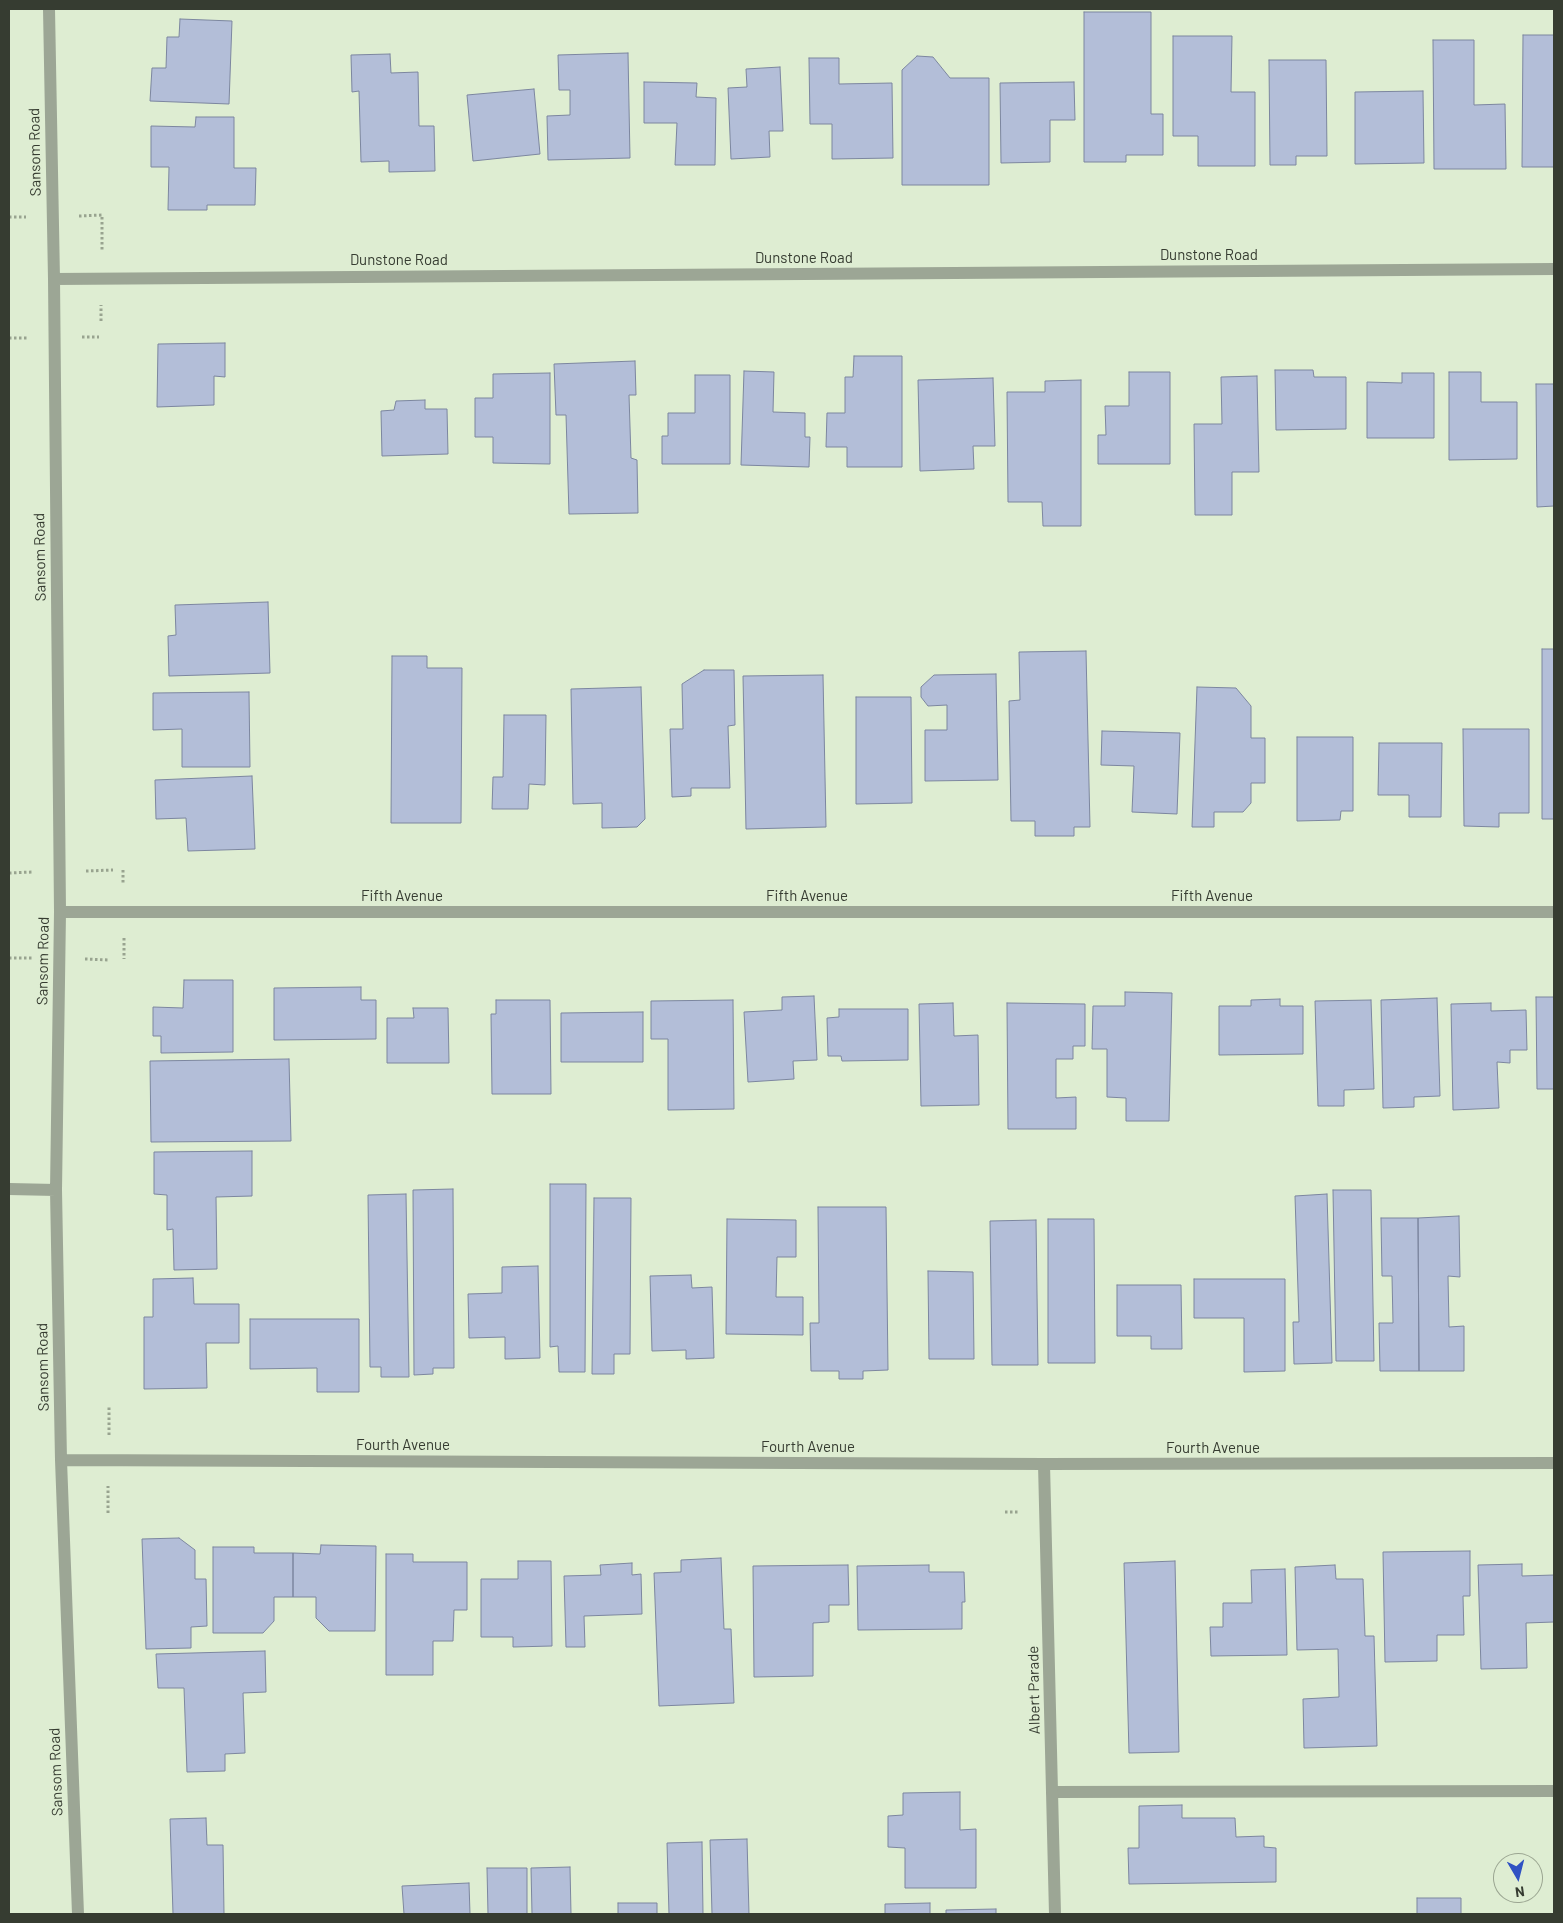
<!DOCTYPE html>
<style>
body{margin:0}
#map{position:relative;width:1563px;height:1923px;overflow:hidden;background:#deedd2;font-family:Barlow,sans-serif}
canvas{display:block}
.frame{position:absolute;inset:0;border:10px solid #363c31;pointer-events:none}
.north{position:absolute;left:1493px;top:1853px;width:50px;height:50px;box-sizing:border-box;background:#deedd2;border:1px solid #9ba692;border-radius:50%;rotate:172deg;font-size:14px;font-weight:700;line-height:20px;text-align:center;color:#363c31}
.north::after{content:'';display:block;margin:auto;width:18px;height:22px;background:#3052c3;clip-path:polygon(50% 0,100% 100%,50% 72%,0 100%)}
</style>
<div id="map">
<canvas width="1563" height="1923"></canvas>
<div class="frame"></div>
<div class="north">N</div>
</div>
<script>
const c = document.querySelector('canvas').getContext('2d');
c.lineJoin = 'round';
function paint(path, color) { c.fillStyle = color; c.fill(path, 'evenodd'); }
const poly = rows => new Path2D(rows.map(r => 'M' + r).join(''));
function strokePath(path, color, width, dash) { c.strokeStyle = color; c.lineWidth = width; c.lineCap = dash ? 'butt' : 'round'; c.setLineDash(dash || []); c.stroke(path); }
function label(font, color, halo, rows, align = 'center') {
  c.font = font + ' Barlow,sans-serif'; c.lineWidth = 4; c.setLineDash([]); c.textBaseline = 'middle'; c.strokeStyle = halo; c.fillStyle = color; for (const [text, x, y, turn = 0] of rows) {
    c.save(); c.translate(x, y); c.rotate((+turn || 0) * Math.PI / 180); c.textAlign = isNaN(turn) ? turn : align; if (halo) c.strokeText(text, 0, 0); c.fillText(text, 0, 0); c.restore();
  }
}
const building = poly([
 [1084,12,1151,12,1151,114,1163,114,1163,155,1126,155,1126,162,1084,162,1084,12],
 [180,19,232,21,229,104,150,101,152,68,166,68,167,37,179,37,180,19],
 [1523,35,1554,35,1554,167,1522,167,1523,35],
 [1173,36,1232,36,1231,92,1255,92,1255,166,1198,166,1198,136,1173,136,1173,36],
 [1433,40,1474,40,1474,105,1505,104,1506,169,1434,169,1433,40],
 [628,53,630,158,548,160,547,116,570,115,570,90,559,90,558,55,628,53],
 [390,54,391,73,418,72,419,126,434,126,435,171,389,172,389,161,361,162,359,91,352,92,351,55,390,54],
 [917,56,933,57,950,78,989,78,989,185,902,185,902,70,917,56],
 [809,58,839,58,839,84,892,83,893,158,832,159,832,124,810,124,809,58],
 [1269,60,1326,60,1327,156,1296,156,1296,165,1270,165,1269,60],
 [780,67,783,131,769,131,770,157,731,159,728,88,747,87,746,69,780,67],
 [644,82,697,83,696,97,716,98,715,165,675,165,677,123,644,123,644,82],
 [1074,82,1075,120,1050,120,1050,162,1001,163,1000,83,1074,82],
 [534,89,540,154,473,161,467,95,534,89],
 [1423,91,1424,163,1355,164,1355,92,1423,91],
 [196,117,234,117,234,168,256,168,255,205,207,205,207,210,168,210,169,167,151,167,151,126,195,127,196,117],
 [225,343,225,377,214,376,214,405,157,407,158,344,225,343],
 [854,356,902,356,902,467,847,467,847,447,826,447,827,413,845,413,845,377,853,377,854,356],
 [635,361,636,395,629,395,631,458,637,460,638,513,569,514,566,415,556,415,554,364,635,361],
 [1275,370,1313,370,1314,377,1346,377,1346,429,1276,430,1275,370],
 [744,371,774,372,773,412,805,413,805,437,810,437,809,467,741,465,744,371],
 [1129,372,1170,372,1170,464,1098,464,1098,435,1106,435,1105,406,1129,406,1129,372],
 [1449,372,1481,372,1481,402,1517,402,1517,459,1449,460,1449,372],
 [550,373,550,464,493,463,493,437,475,437,475,398,493,398,493,374,550,373],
 [1402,373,1434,373,1434,438,1367,438,1367,382,1402,383,1402,373],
 [695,375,730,375,730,464,662,464,662,436,668,436,668,413,695,413,695,375],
 [1257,376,1259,472,1232,472,1232,515,1195,515,1194,424,1222,424,1221,377,1257,376],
 [993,378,995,446,973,446,974,469,920,471,918,380,993,378],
 [1081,380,1081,526,1043,526,1042,502,1008,502,1007,392,1045,392,1045,381,1081,380],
 [1536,384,1554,384,1554,506,1537,507,1536,384],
 [425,400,425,409,447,409,448,454,382,456,381,411,394,410,396,401,425,400],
 [268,602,270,673,169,676,168,636,176,635,175,605,268,602],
 [1542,649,1554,649,1554,819,1542,819,1542,649],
 [1086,651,1090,827,1074,827,1074,836,1035,836,1035,821,1011,821,1009,701,1020,700,1019,652,1086,651],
 [392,656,427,656,427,668,462,668,461,823,391,823,392,656],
 [704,670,734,670,735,725,728,726,730,788,691,788,691,796,672,797,670,729,683,729,682,684,704,670],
 [996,674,998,780,925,781,925,730,947,730,947,705,928,706,921,697,921,687,934,675,996,674],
 [823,675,826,827,746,829,743,676,823,675],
 [641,687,645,819,637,827,602,828,602,803,573,804,571,689,641,687],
 [1197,687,1236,688,1251,706,1251,738,1265,738,1265,783,1251,783,1251,803,1243,812,1214,812,1214,827,1192,827,1197,687],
 [249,692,250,767,182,767,182,729,153,730,153,693,249,692],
 [856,697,911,697,912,803,856,804,856,697],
 [504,715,546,715,545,785,529,784,528,809,492,809,493,777,503,777,504,715],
 [1463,729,1529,729,1529,813,1499,813,1499,827,1464,826,1463,729],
 [1102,731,1180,733,1177,814,1132,812,1134,766,1101,765,1102,731],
 [1297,737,1353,737,1353,811,1341,811,1340,820,1297,821,1297,737],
 [1379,743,1442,743,1441,817,1409,817,1409,795,1378,795,1379,743],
 [252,776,255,849,188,851,186,818,156,819,155,780,252,776],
 [184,980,233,980,233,1052,161,1053,161,1036,153,1036,153,1007,183,1008,184,980],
 [361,987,361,1000,376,1000,376,1039,274,1040,274,988,361,987],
 [1125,992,1172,993,1169,1121,1126,1121,1126,1098,1107,1097,1107,1049,1092,1049,1093,1006,1125,1006,1125,992],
 [814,996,817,1060,793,1061,794,1079,748,1082,744,1012,782,1010,782,997,814,996],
 [1536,997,1554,997,1554,1089,1537,1089,1536,997],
 [1437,998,1440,1096,1414,1097,1414,1107,1383,1108,1381,1000,1437,998],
 [1280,999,1280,1006,1303,1006,1303,1054,1219,1055,1219,1006,1251,1006,1251,1000,1280,999],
 [496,1000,550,1000,551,1094,492,1094,491,1014,496,1014,496,1000],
 [733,1000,734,1109,668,1110,668,1039,651,1039,651,1001,733,1000],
 [1371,1000,1374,1089,1344,1090,1344,1106,1318,1106,1315,1001,1371,1000],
 [953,1003,954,1036,978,1035,979,1105,921,1106,919,1004,953,1003],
 [1007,1003,1085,1004,1085,1046,1073,1046,1073,1059,1056,1059,1056,1098,1076,1097,1076,1129,1008,1129,1007,1003],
 [1491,1003,1491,1011,1526,1010,1527,1050,1510,1050,1510,1063,1497,1062,1499,1108,1453,1110,1451,1004,1491,1003],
 [413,1008,448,1008,449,1063,387,1063,387,1018,414,1018,413,1008],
 [839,1009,908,1009,908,1060,842,1061,841,1056,828,1056,827,1018,839,1017,839,1009],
 [643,1012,643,1062,561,1062,561,1013,643,1012],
 [289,1059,291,1141,151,1142,150,1061,289,1059],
 [252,1151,252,1196,216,1197,217,1269,174,1270,173,1229,167,1230,167,1195,154,1194,154,1152,252,1151],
 [550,1184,586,1184,585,1372,559,1372,558,1346,550,1347,550,1184],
 [453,1189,454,1368,433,1368,433,1374,414,1375,413,1190,453,1189],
 [1333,1190,1371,1190,1374,1361,1336,1361,1333,1190],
 [406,1194,409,1377,381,1377,381,1367,370,1367,368,1195,406,1194],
 [1327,1194,1332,1363,1294,1364,1293,1322,1299,1322,1295,1196,1327,1194],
 [594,1198,631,1198,630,1354,614,1354,614,1374,592,1374,594,1198],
 [818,1207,886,1207,888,1370,863,1371,863,1379,839,1379,839,1371,811,1371,810,1323,819,1323,818,1207],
 [1459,1216,1460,1277,1448,1276,1449,1327,1464,1326,1464,1371,1419,1371,1418,1218,1459,1216],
 [1381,1218,1418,1218,1419,1371,1380,1371,1379,1323,1393,1323,1392,1276,1382,1276,1381,1218],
 [727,1219,796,1220,796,1257,777,1257,776,1297,803,1297,803,1335,726,1334,727,1219],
 [1048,1219,1094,1219,1095,1363,1048,1363,1048,1219],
 [1036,1220,1038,1365,992,1365,990,1221,1036,1220],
 [538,1266,540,1358,505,1359,505,1337,469,1338,468,1294,502,1293,502,1267,538,1266],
 [928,1271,973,1272,974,1359,929,1359,928,1271],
 [691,1275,692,1288,712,1287,714,1358,686,1359,686,1350,652,1351,650,1276,691,1275],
 [193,1278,194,1304,239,1304,239,1343,206,1343,207,1388,144,1389,144,1317,153,1317,153,1279,193,1278],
 [1194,1279,1285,1279,1285,1371,1244,1372,1244,1318,1194,1318,1194,1279],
 [1117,1285,1181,1285,1182,1349,1151,1349,1151,1336,1117,1336,1117,1285],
 [250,1319,359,1319,359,1392,317,1392,317,1368,250,1369,250,1319],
 [179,1538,195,1550,195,1579,206,1579,207,1626,191,1627,191,1648,146,1649,142,1539,179,1538],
 [321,1545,376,1546,375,1631,329,1631,316,1618,316,1597,293,1597,293,1553,320,1554,321,1545],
 [213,1547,254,1547,254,1553,293,1553,293,1597,274,1597,274,1621,263,1633,213,1633,213,1547],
 [1470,1551,1470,1596,1463,1596,1464,1635,1437,1635,1437,1661,1385,1662,1383,1552,1470,1551],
 [386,1554,413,1554,413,1562,467,1562,467,1610,454,1610,453,1641,433,1641,433,1675,386,1675,386,1554],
 [721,1558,724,1629,731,1629,734,1703,659,1706,654,1573,681,1572,681,1560,721,1558],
 [518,1561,551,1561,552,1646,513,1647,513,1637,481,1637,481,1579,518,1579,518,1561],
 [1175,1561,1179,1752,1129,1753,1124,1563,1175,1561],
 [632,1563,632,1575,641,1574,642,1614,584,1616,585,1647,566,1647,564,1576,601,1575,600,1565,632,1563],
 [1522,1564,1522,1576,1554,1575,1554,1622,1526,1623,1527,1668,1481,1669,1478,1565,1522,1564],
 [848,1565,849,1605,829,1605,829,1622,813,1623,813,1676,754,1677,753,1566,848,1565],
 [929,1565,929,1572,964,1572,965,1602,962,1602,962,1629,858,1630,857,1566,929,1565],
 [1335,1565,1336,1579,1363,1579,1365,1636,1374,1636,1377,1746,1304,1748,1303,1699,1339,1697,1338,1649,1297,1650,1295,1567,1335,1565],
 [1285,1569,1287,1655,1211,1656,1210,1627,1223,1627,1223,1603,1252,1603,1251,1570,1285,1569],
 [265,1651,266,1692,243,1693,245,1753,225,1754,225,1771,187,1772,184,1688,158,1688,156,1654,265,1651],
 [960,1792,960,1830,976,1829,976,1888,905,1888,905,1848,888,1847,888,1816,903,1815,903,1793,960,1792],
 [1182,1805,1182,1818,1235,1818,1236,1837,1264,1836,1264,1847,1276,1848,1276,1882,1129,1884,1128,1848,1139,1848,1139,1806,1182,1805],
 [206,1818,207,1845,223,1845,224,1914,173,1914,170,1819,206,1818],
 [747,1839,749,1914,712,1914,710,1840,747,1839],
 [702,1842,703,1914,669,1914,667,1843,702,1842],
 [570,1867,571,1914,532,1914,531,1868,570,1867],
 [487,1868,527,1868,527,1914,488,1914,487,1868],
 [469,1883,470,1914,404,1914,402,1886,469,1883],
 [1417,1898,1461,1898,1461,1914,1417,1914,1417,1898],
 [618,1903,657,1903,657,1914,618,1914,618,1903],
 [930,1903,930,1914,885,1914,885,1904,930,1903],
 [996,1909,996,1914,946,1914,946,1910,996,1909]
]);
paint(building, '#b3bed8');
strokePath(building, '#7c869f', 1);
strokePath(poly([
 [79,216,102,215,102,251],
 [9,217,26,217],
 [101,321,101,305],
 [82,337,99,337],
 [9,338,28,338],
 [123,870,123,885],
 [86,871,113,870],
 [9,873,32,872],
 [124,938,124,959],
 [9,958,33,958],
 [85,959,109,960],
 [109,1435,109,1405],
 [1005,1512,1018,1512],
 [108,1513,108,1486]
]), '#98a38f', 3, [2.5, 2.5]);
strokePath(poly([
 [1052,1792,1554,1791]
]), '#9ca695', 12);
strokePath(poly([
 [49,9,54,279,60,912,56,1190,61,1460,78,1914],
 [54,279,1554,269],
 [60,912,1554,912],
 [9,1189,56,1190],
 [61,1460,1044,1464,1554,1463],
 [1044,1464,1055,1914]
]), '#9ca695', 12);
label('15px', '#363c31', '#deedd2', [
 ["Sansom Road",35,152,-91],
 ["Dunstone Road",1209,255],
 ["Dunstone Road",804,258],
 ["Dunstone Road",399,260],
 ["Sansom Road",40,557,-91],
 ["Fifth Avenue",402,896],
 ["Fifth Avenue",807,896],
 ["Fifth Avenue",1212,896],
 ["Sansom Road",43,961,-89],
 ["Sansom Road",43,1367,-91],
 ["Fourth Avenue",403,1445],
 ["Fourth Avenue",808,1447],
 ["Fourth Avenue",1213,1448],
 ["Albert Parade",1034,1690,-91],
 ["Sansom Road",56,1772,-92]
]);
</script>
